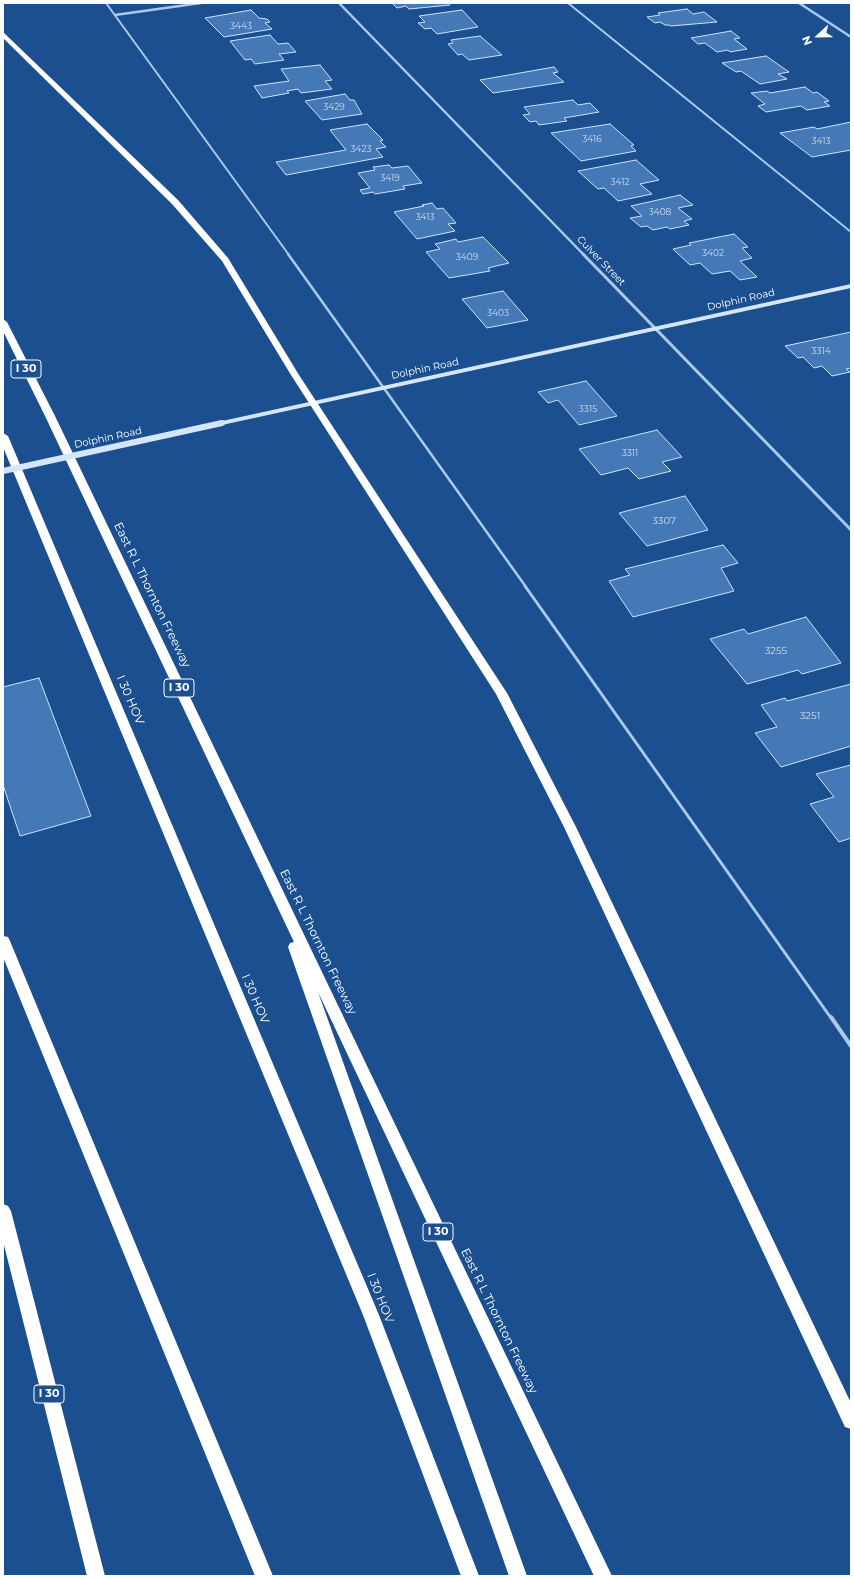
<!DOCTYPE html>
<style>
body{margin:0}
#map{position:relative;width:854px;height:1579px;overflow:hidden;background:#1b4f8f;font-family:Montserrat,sans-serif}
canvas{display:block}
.frame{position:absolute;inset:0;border:4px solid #fff;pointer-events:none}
.north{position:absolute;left:798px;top:16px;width:40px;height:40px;-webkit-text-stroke:3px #1b4f8f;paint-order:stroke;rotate:248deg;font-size:11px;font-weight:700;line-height:16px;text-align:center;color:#fff}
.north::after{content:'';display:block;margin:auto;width:14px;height:18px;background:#fff;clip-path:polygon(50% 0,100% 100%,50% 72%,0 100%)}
</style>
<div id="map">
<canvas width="854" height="1579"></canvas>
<div class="frame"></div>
<div class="north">N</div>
</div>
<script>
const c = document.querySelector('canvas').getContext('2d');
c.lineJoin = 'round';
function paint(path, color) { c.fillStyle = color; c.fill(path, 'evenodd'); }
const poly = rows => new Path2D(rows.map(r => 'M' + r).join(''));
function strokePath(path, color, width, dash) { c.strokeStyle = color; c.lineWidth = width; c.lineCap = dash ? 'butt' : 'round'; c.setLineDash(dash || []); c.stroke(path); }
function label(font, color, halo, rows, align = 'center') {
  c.font = font + ' Montserrat,sans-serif'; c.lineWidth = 3; c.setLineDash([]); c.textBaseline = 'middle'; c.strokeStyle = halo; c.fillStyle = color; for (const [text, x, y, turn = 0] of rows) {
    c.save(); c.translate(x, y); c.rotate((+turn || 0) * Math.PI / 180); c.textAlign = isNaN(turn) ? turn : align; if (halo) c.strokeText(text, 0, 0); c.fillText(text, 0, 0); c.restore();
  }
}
const building = poly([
 [392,3,448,3,450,5,409,9,406,6,397,8,392,3],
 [687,9,693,14,704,12,717,22,671,26,669,25,665,25,660,22,655,23,647,17,660,15,658,13,687,9],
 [251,10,259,18,267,19,270,22,265,23,272,29,224,37,205,18,251,10],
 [462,10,478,27,437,34,431,28,425,29,418,23,425,22,419,16,462,10],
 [731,31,740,38,734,39,747,49,730,52,728,50,717,52,705,43,698,44,691,38,731,31],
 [270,35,278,44,288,43,296,52,279,54,284,60,255,64,251,59,245,60,230,41,270,35],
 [480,36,502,55,469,60,462,54,458,55,448,44,453,43,451,40,480,36],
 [766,56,789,72,778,74,787,79,760,84,741,71,736,72,722,63,766,56],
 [320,65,332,80,325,81,332,89,301,93,298,89,287,91,289,93,262,98,254,86,289,81,281,69,320,65],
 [554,67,558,72,553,73,564,82,493,93,480,80,554,67],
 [805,87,813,93,817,92,829,101,824,102,830,106,807,110,801,106,766,112,758,106,765,104,751,93,767,91,770,93,805,87],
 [345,94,350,100,354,100,362,114,322,120,305,101,345,94],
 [573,100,578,105,590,103,599,112,564,118,567,121,539,125,536,121,530,122,523,115,530,114,524,107,573,100],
 [851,122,851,150,812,157,780,133,814,127,817,129,851,122],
 [367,124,383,140,380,141,386,147,376,149,383,157,286,175,276,162,346,150,330,130,367,124],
 [610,124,634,145,631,146,636,151,581,161,551,133,610,124],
 [636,160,659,180,640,184,652,194,618,201,604,188,598,189,578,171,636,160],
 [389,165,392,168,408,166,422,183,403,186,405,189,375,194,373,192,363,194,360,190,370,188,358,173,375,170,373,167,389,165],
 [680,195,693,205,678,208,692,219,684,221,689,225,670,229,667,227,653,230,647,226,641,227,630,218,642,216,631,206,680,195],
 [432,203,437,209,443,208,456,223,448,224,455,231,417,239,394,212,424,206,422,205,432,203],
 [734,234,748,247,742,248,752,258,740,261,757,277,740,280,730,271,712,274,700,263,690,265,673,249,691,245,689,243,734,234],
 [483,237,509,263,488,268,490,271,449,278,426,252,440,249,435,244,456,239,458,242,483,237],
 [503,291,528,320,487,328,462,299,503,291],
 [851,332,851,368,846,369,850,372,832,376,822,366,814,368,803,357,798,358,785,346,851,332],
 [586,381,617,416,579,425,558,400,548,403,538,392,586,381],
 [657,430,682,457,662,462,671,471,639,479,628,468,601,475,579,449,657,430],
 [685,496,708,530,647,546,619,513,685,496],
 [723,545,738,563,721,568,734,591,633,617,609,581,630,575,625,569,723,545],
 [806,617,841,663,802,674,798,670,747,684,710,639,744,629,748,634,806,617],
 [39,678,91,816,20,836,3,785,3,687,39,678],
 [851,684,851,746,781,767,755,733,777,727,761,705,785,698,787,701,851,684],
 [851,765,851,838,839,842,810,804,834,797,816,774,851,765]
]);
paint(building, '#4478b7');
strokePath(building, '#cfe3fa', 1);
strokePath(poly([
 [106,3,289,255],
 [568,3,851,232]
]), '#a9c9ee', 2);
strokePath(poly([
 [288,254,526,587]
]), '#a9c9ee', 2.5);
strokePath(poly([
 [525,586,831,1018]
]), '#a9c9ee', 3);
strokePath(poly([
 [831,1017,851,1046]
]), '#a9c9ee', 4);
strokePath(poly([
 [339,3,584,255],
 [799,3,851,37],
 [115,15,201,3]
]), '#a9c9ee', 2.5);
strokePath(poly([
 [583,254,851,530]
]), '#a9c9ee', 3);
paint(poly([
 [851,284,851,288,222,425,219,423,222,421,851,284]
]), '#d6e6fa');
paint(poly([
 [3,32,178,200,228,258,299,375,507,693,576,827,851,1403,851,1429,845,1427,564,827,496,694,291,375,222,261,172,204,3,38,3,32],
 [3,319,7,322,55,416,612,1576,594,1576,318,992,527,1576,509,1576,288,947,290,943,294,942,45,416,3,331,3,319],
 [3,433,8,436,379,1315,479,1576,461,1576,363,1315,3,447,3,433],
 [3,936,8,937,10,941,273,1576,255,1576,3,957,3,936],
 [3,1204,8,1206,11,1211,105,1576,87,1576,3,1241,3,1204]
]), '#fff');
strokePath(poly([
 [3,471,222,423]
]), '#d6e6fa', 6);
label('9px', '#d0dded', null, [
 ["3443",241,26],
 ["3429",334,107],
 ["3416",592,139],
 ["3413",821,141],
 ["3423",361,149],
 ["3419",390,178],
 ["3412",620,182],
 ["3408",660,212],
 ["3413",425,217],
 ["3402",713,253],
 ["3409",467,257],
 ["3403",498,313],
 ["3314",821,351],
 ["3315",588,409],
 ["3311",630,453]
]);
label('10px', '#fff', '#1b4f8f', [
 ["Culver Street",601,261,46],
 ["Dolphin Road",741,300,-13],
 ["Dolphin Road",425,369,-12],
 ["Dolphin Road",108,438,-12]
]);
label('10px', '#d0dded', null, [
 ["3307",664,521],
 ["3255",776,651],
 ["3251",810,716]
]);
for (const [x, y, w] of [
 [26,369,30],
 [179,688,30],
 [438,1232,30],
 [49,1394,30]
]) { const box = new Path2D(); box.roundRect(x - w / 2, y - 9, w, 18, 3); c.fillStyle = '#1b4f8f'; c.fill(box); strokePath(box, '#fff', 1); }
label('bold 11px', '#fff', null, [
 ["I 30",26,369],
 ["I 30",179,688],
 ["I 30",438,1232],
 ["I 30",49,1394]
]);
label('12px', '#fff', '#1b4f8f', [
 ["East R L Thornton Freeway",152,595,64],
 ["I 30 HOV",130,700,67],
 ["East R L Thornton Freeway",318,942,64],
 ["I 30 HOV",255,999,67],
 ["I 30 HOV",380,1298,68],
 ["East R L Thornton Freeway",499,1321,64]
]);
</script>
